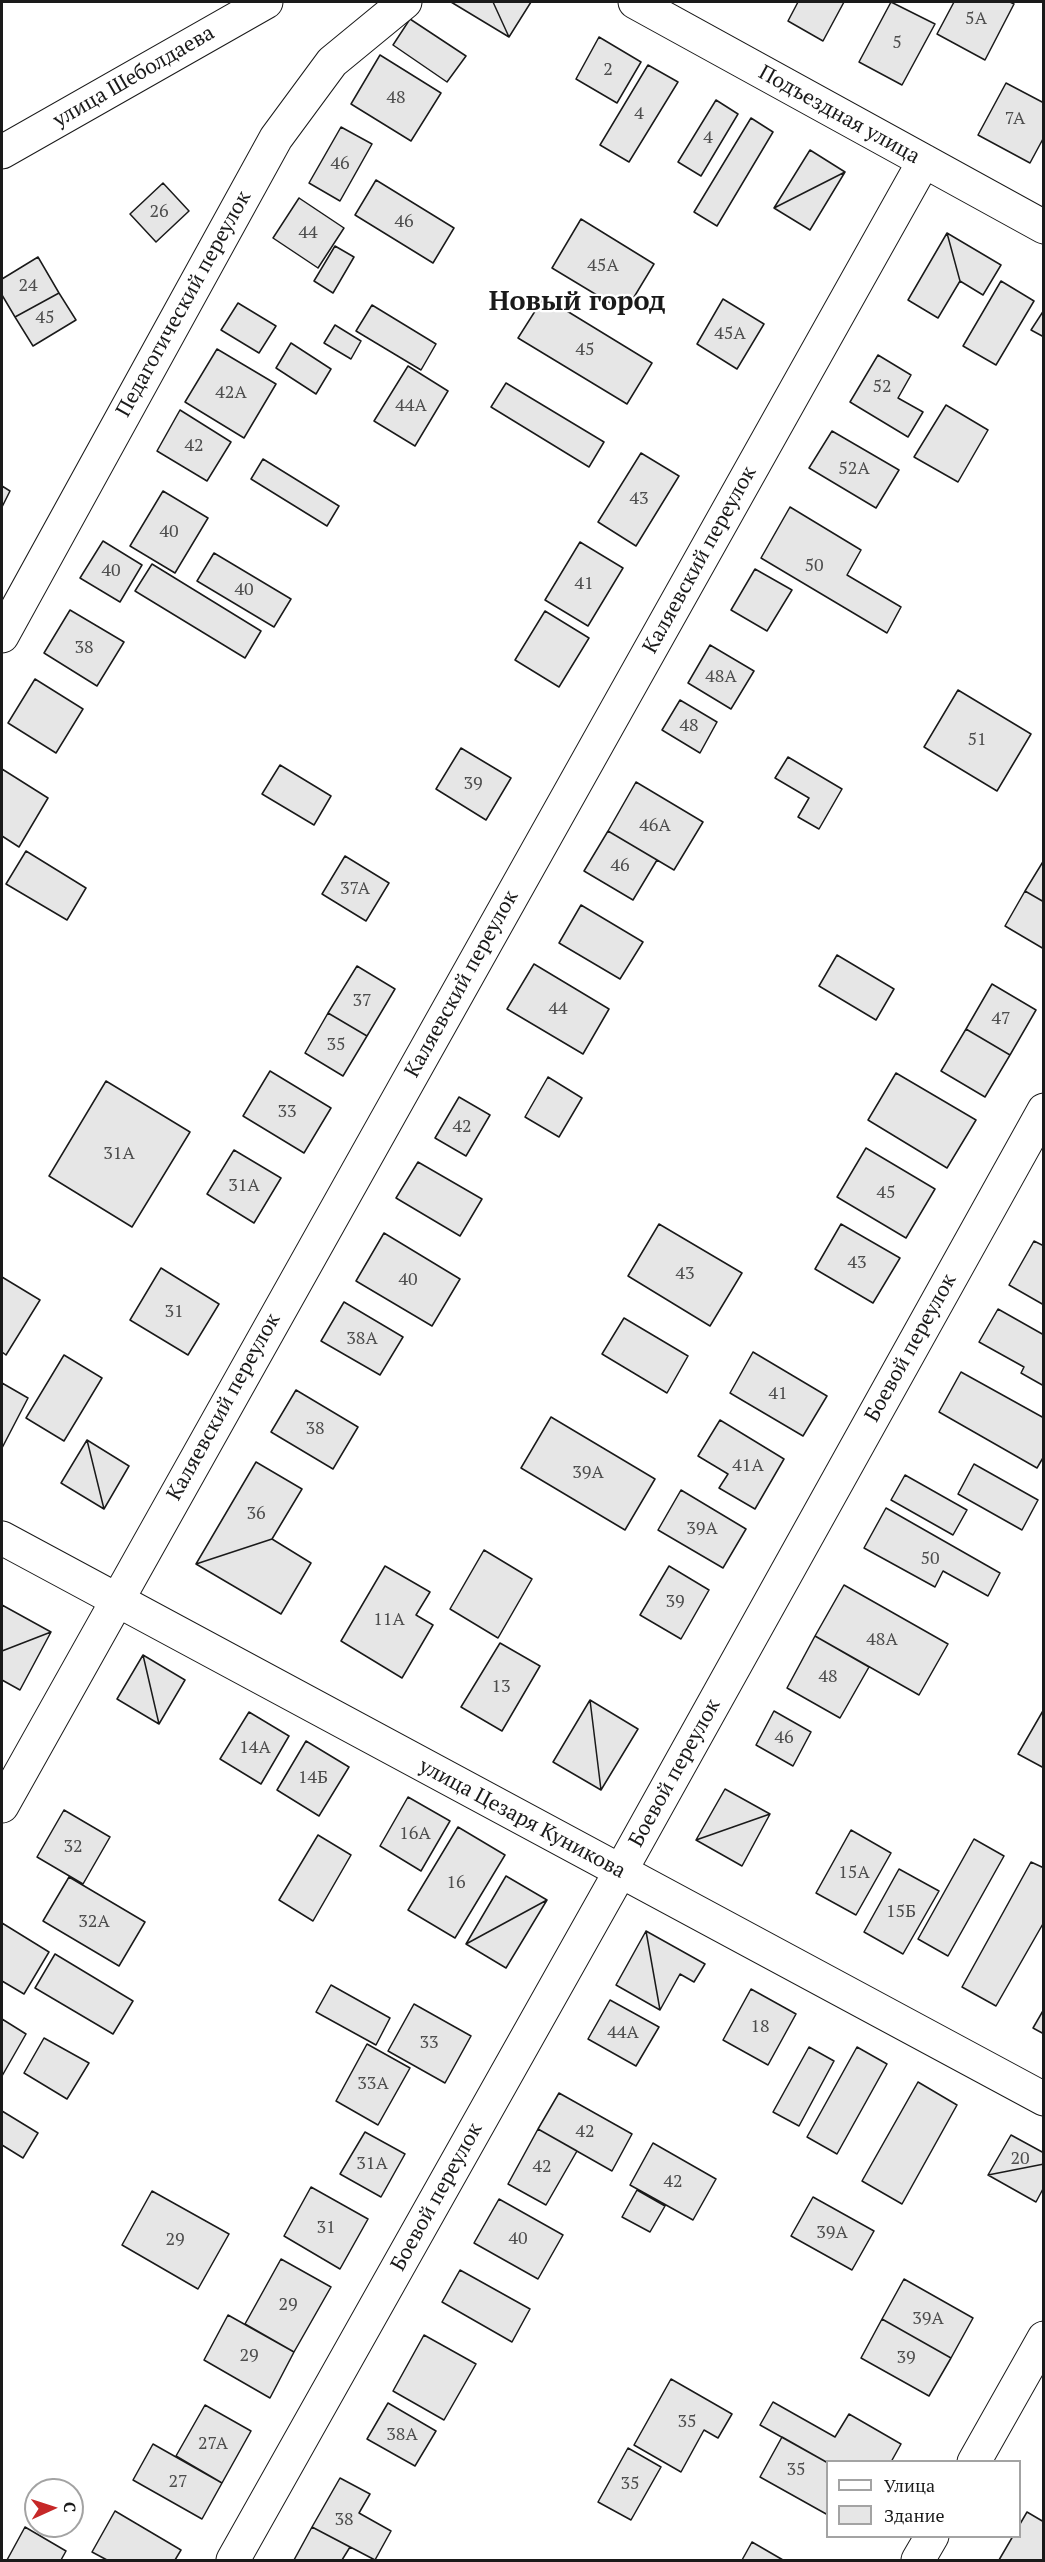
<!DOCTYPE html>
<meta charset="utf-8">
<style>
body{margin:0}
#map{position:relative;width:1045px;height:2562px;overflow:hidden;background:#fff;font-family:"PT Serif",serif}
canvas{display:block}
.frame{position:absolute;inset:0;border:3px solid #1a1a1a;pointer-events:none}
.legend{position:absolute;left:826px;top:2460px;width:195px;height:78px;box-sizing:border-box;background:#fff;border:2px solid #a3a3a3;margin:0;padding:8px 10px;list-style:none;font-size:18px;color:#1a1a1a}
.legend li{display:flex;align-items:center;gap:12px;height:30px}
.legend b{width:30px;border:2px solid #a3a3a3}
.north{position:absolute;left:24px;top:2478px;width:60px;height:60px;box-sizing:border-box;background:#fff;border:2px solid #a3a3a3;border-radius:50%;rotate:87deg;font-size:16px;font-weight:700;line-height:24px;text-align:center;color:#1a1a1a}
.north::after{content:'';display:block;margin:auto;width:21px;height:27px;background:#c62828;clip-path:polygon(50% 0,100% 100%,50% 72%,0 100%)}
</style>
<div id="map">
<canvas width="1045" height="2562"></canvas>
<div class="frame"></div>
<ul class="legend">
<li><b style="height:8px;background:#fff"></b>Улица</li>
<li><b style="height:16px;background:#e6e6e6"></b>Здание</li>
</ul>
<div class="north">С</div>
</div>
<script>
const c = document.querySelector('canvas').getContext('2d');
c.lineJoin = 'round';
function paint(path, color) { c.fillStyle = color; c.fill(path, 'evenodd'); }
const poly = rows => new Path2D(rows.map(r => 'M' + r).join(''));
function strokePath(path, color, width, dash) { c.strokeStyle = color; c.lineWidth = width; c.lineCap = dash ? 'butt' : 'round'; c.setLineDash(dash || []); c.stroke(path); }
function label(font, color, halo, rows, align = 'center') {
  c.font = font + ' "PT Serif",serif'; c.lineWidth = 4.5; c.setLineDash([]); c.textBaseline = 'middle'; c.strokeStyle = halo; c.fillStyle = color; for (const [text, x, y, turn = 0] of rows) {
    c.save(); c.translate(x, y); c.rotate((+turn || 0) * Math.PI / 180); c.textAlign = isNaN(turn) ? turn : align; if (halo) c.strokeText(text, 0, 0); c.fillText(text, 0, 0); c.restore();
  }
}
const building = poly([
 [451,2,493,2,509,37,451,2],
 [493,2,531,2,509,37,493,2],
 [798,2,844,2,823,41,788,21,798,2],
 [891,2,935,24,902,85,859,62,891,2],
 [954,2,1010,2,1014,4,985,60,937,34,954,2],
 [410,19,466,56,447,82,393,45,410,19],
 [599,37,641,62,617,103,576,79,599,37],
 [380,55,441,93,411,141,351,104,380,55],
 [648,65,678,82,629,162,600,145,648,65],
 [1006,83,1044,103,1044,137,1030,163,978,135,1006,83],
 [716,100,738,114,701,176,678,162,716,100],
 [751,118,773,132,717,226,694,212,751,118],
 [341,127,372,144,340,201,309,183,341,127],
 [810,150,845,172,774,208,810,150],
 [845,172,810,230,774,208,845,172],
 [376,180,454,228,433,263,355,215,376,180],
 [163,183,189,211,156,242,130,214,163,183],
 [299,198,344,228,318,268,273,238,299,198],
 [581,219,654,264,625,312,552,268,581,219],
 [947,233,960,281,938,318,908,300,947,233],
 [947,233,1001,265,983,295,960,281,947,233],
 [335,246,354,257,333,293,314,281,335,246],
 [38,257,59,293,15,317,2,295,2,279,38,257],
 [1001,281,1034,301,996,365,963,346,1001,281],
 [59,293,76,320,33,346,15,317,59,293],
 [544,297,652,363,627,404,518,338,544,297],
 [723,299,764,324,737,369,697,344,723,299],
 [238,303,276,326,259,353,221,330,238,303],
 [372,305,436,344,421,370,356,331,372,305],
 [1044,310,1044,337,1031,330,1044,310],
 [335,325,361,341,351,359,324,343,335,325],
 [291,343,331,369,316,394,276,368,291,343],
 [217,349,276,384,244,438,185,402,217,349],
 [878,355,911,375,898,398,923,412,908,437,850,402,878,355],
 [408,366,448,391,415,446,374,421,408,366],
 [506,383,604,442,589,467,491,407,506,383],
 [946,405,988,430,958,482,914,457,946,405],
 [180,410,231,442,207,481,157,451,180,410],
 [832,431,899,470,876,508,809,468,832,431],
 [641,453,679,476,636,546,598,522,641,453],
 [263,459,339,506,327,526,251,479,263,459],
 [2,486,10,491,2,507,2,486],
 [163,491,208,518,175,573,130,546,163,491],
 [790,507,861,550,847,575,901,607,887,633,761,558,790,507],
 [103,541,142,565,120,602,80,578,103,541],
 [580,542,623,568,588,626,545,600,580,542],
 [214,553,291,599,274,627,197,581,214,553],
 [152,564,261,631,245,658,135,591,152,564],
 [755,569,792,590,767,631,731,610,755,569],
 [70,610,124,642,97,686,44,653,70,610],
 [545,611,589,638,559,687,515,660,545,611],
 [710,645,754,671,731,709,688,683,710,645],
 [35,679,83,709,56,753,8,723,35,679],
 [958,690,1031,734,997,791,924,747,958,690],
 [680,700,717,722,700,753,662,730,680,700],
 [461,748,511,778,486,820,436,789,461,748],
 [788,757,842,789,819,829,798,817,809,798,775,778,788,757],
 [280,765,331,796,314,825,262,794,280,765],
 [2,769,48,798,19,847,2,836,2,769],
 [636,782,703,822,674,870,608,831,636,782],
 [608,831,657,860,633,900,584,871,608,831],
 [26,851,86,888,67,920,6,884,26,851],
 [345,856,389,883,366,921,322,894,345,856],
 [1044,860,1044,902,1025,891,1044,860],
 [1025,891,1044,902,1044,949,1005,926,1025,891],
 [581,905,643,942,620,979,559,943,581,905],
 [837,955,894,989,876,1020,819,986,837,955],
 [534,964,609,1009,583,1054,507,1009,534,964],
 [357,966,395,989,367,1036,328,1013,357,966],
 [992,984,1036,1010,1010,1055,966,1029,992,984],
 [328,1013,367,1036,343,1076,305,1053,328,1013],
 [966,1029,1010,1055,985,1097,941,1071,966,1029],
 [270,1071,331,1108,304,1153,243,1116,270,1071],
 [896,1073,976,1120,947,1168,868,1120,896,1073],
 [548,1077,582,1098,559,1137,525,1117,548,1077],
 [106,1081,190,1132,132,1227,49,1176,106,1081],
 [459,1097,490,1115,466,1156,435,1138,459,1097],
 [866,1148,935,1189,906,1238,837,1197,866,1148],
 [234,1150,281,1178,254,1223,207,1194,234,1150],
 [418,1162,482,1199,460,1236,396,1198,418,1162],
 [659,1224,742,1273,710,1326,628,1276,659,1224],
 [841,1224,900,1258,873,1303,815,1269,841,1224],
 [384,1233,460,1279,432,1326,356,1281,384,1233],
 [1034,1241,1044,1246,1044,1305,1009,1285,1034,1241],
 [161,1268,219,1304,188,1355,130,1320,161,1268],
 [2,1277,40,1300,6,1355,2,1352,2,1277],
 [344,1302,403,1337,380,1375,321,1341,344,1302],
 [998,1309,1044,1335,1044,1386,1021,1373,1024,1367,979,1342,998,1309],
 [624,1318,688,1356,667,1393,602,1354,624,1318],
 [753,1352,827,1396,803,1436,730,1393,753,1352],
 [64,1355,102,1378,64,1441,26,1418,64,1355],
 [961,1372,1044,1418,1044,1456,1037,1468,939,1412,961,1372],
 [2,1383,28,1398,2,1448,2,1383],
 [296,1390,358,1427,333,1469,271,1432,296,1390],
 [551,1417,655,1479,625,1530,521,1468,551,1417],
 [720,1420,784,1459,755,1509,719,1488,728,1474,698,1456,720,1420],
 [87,1440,129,1466,104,1509,87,1440],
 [87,1440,104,1509,61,1483,87,1440],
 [256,1462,302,1489,272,1539,196,1564,256,1462],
 [974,1464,1038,1500,1022,1530,958,1494,974,1464],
 [905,1475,967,1510,953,1535,891,1500,905,1475],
 [681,1490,746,1529,723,1568,658,1530,681,1490],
 [886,1508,1000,1573,988,1596,943,1571,935,1587,864,1548,886,1508],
 [272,1539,311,1563,281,1614,196,1564,272,1539],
 [484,1550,532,1579,498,1638,450,1609,484,1550],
 [385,1566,430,1592,416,1615,433,1625,402,1678,341,1641,385,1566],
 [669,1566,709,1590,681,1639,640,1615,669,1566],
 [844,1585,948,1644,919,1695,815,1636,844,1585],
 [2,1605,51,1632,2,1651,2,1605],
 [51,1632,20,1690,2,1680,2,1651,51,1632],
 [815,1636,869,1667,840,1718,787,1688,815,1636],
 [500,1643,540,1666,502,1731,461,1707,500,1643],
 [143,1655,185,1680,159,1724,143,1655],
 [143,1655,159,1724,117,1699,143,1655],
 [590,1700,601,1790,553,1762,590,1700],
 [590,1700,638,1729,601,1790,590,1700],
 [1044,1709,1044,1768,1018,1754,1044,1709],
 [774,1711,811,1732,793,1766,756,1745,774,1711],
 [249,1712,289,1736,261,1784,220,1759,249,1712],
 [306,1741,349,1767,319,1816,277,1790,306,1741],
 [725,1789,770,1814,696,1840,725,1789],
 [408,1797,450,1821,421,1871,380,1846,408,1797],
 [64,1810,110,1837,83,1884,37,1857,64,1810],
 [770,1814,742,1866,696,1840,770,1814],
 [458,1827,505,1855,455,1938,408,1910,458,1827],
 [851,1830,891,1853,856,1915,816,1893,851,1830],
 [318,1835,351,1855,313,1921,279,1900,318,1835],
 [974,1839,1004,1856,948,1956,918,1939,974,1839],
 [1031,1862,1044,1868,1044,1922,996,2006,962,1987,1031,1862],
 [899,1869,939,1891,903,1954,864,1932,899,1869],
 [506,1876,547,1900,466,1944,506,1876],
 [69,1877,145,1922,119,1966,43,1921,69,1877],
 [547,1900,506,1968,466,1944,547,1900],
 [2,1923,49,1952,24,1994,2,1981,2,1923],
 [646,1931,705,1964,694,1982,680,1974,660,2010,646,1931],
 [646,1931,660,2010,616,1985,646,1931],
 [55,1954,133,2001,113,2034,35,1988,55,1954],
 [331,1985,390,2018,376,2045,316,2012,331,1985],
 [751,1989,796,2014,768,2065,723,2040,751,1989],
 [610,2000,659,2027,636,2066,588,2039,610,2000],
 [414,2004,471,2036,445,2083,388,2051,414,2004],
 [1044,2009,1044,2034,1033,2028,1044,2009],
 [2,2019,26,2034,2,2076,2,2019],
 [44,2038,89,2063,67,2099,24,2073,44,2038],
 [367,2044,410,2068,378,2125,336,2101,367,2044],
 [809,2047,834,2061,799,2126,773,2112,809,2047],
 [857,2047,887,2064,837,2154,807,2137,857,2047],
 [918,2082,957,2105,902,2204,862,2181,918,2082],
 [559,2093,632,2134,612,2171,538,2129,559,2093],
 [2,2111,38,2133,23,2158,2,2145,2,2111],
 [538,2129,577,2151,546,2205,508,2184,538,2129],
 [365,2132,405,2154,381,2197,340,2174,365,2132],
 [1011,2135,1044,2153,1044,2164,988,2175,1011,2135],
 [653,2143,716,2179,693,2220,630,2185,653,2143],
 [1044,2164,1044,2187,1036,2202,988,2175,1044,2164],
 [311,2187,368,2219,340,2269,284,2236,311,2187],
 [637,2190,665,2206,650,2232,622,2217,637,2190],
 [152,2191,229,2234,198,2289,122,2245,152,2191],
 [813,2197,874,2231,852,2270,791,2236,813,2197],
 [499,2199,563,2235,538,2279,474,2243,499,2199],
 [281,2259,331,2287,294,2352,245,2324,281,2259],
 [460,2270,530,2309,512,2342,442,2302,460,2270],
 [904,2279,973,2318,951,2358,882,2319,904,2279],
 [228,2315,294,2352,270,2398,204,2360,228,2315],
 [882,2319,951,2358,929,2396,861,2358,882,2319],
 [424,2335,476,2364,444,2420,393,2391,424,2335],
 [671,2379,732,2414,718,2438,704,2430,681,2472,634,2445,671,2379],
 [773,2402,835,2437,849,2414,901,2444,891,2462,828,2463,760,2425,773,2402],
 [388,2403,436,2431,415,2466,367,2439,388,2403],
 [205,2405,251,2431,222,2483,176,2456,205,2405],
 [782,2437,828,2463,828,2515,760,2477,782,2437],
 [153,2444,222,2483,202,2519,133,2480,153,2444],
 [628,2448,661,2467,631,2520,598,2502,628,2448],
 [340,2478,370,2494,359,2513,391,2531,375,2560,312,2527,340,2478],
 [115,2511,181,2550,175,2560,107,2560,92,2552,115,2511],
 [1027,2512,1044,2522,1044,2560,999,2560,1013,2536,1020,2536,1020,2524,1027,2512],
 [25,2527,66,2551,61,2560,7,2560,25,2527],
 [312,2527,350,2547,342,2560,294,2560,312,2527],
 [752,2542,783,2560,742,2560,752,2542]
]);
paint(building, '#e6e6e6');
strokePath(building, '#1a1a1a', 1.5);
const street = poly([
 [635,2,1044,227],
 [2,636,276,138,332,62,405,2],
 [2,1806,924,161],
 [233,2560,620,1872,1044,1110]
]);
const secondary = poly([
 [2,1538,1044,2099]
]);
const primary = poly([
 [2,152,266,2],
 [974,2462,1044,2338],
 [918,2560,932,2536]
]);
strokePath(street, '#1a1a1a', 35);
strokePath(secondary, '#1a1a1a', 35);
strokePath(primary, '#1a1a1a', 35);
strokePath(street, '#fff', 33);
strokePath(secondary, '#fff', 33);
strokePath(primary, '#fff', 33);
label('18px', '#4d4d4d', null, [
 ["5А",976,19],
 ["5",897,43],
 ["2",608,70],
 ["48",396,98],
 ["4",639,114],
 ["7А",1015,119],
 ["4",708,138],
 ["46",340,164],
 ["26",159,212],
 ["46",404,222],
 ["44",308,233],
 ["45А",603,266],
 ["24",28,286],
 ["45",45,318],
 ["45А",730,334],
 ["45",585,350],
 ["52",882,387],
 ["42А",231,393],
 ["44А",411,406],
 ["42",194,446],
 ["52А",854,469],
 ["43",639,499],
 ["40",169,532],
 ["50",814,566],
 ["40",111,571],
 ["41",584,584],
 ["40",244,590],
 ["38",84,648],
 ["48А",721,677],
 ["48",689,726],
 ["51",977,740],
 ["39",473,784],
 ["46А",655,826],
 ["46",620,866],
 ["37А",355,889],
 ["37",362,1001],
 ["44",558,1009],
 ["47",1001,1019],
 ["35",336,1045],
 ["33",287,1112],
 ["42",462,1127],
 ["31А",119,1154],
 ["31А",244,1186],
 ["45",886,1193],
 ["43",857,1263],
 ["43",685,1274],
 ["40",408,1280],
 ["31",174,1312],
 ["38А",362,1339],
 ["41",778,1394],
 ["38",315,1429],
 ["41А",748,1466],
 ["39А",588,1473],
 ["36",256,1514],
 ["39А",702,1529],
 ["50",930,1559],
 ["39",675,1602],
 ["11А",389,1620],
 ["48А",882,1640],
 ["48",828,1677],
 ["13",501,1687],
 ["46",784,1738],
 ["14А",255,1748],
 ["14Б",313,1778],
 ["16А",415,1834],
 ["32",73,1847],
 ["15А",854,1873],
 ["16",456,1883],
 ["15Б",901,1912],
 ["32А",94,1922],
 ["18",760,2027],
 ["44А",623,2033],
 ["33",429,2043],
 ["33А",373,2084],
 ["42",585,2132],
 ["20",1020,2159],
 ["31А",372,2164],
 ["42",542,2167],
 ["42",673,2182],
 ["31",326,2228],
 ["39А",832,2233],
 ["40",518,2239],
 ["29",175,2240],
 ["29",288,2305],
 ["39А",928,2319],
 ["29",249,2356],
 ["39",906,2358],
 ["35",687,2422],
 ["38А",402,2435],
 ["27А",213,2444],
 ["35",796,2470],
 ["27",178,2482],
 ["35",630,2484],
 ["38",344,2520]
]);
label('21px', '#1a1a1a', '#fff', [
 ["улица Шеболдаева",134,77,-30],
 ["Подъездная улица",839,115,29],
 ["Педагогический переулок",184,304,-61],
 ["Каляевский переулок",700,560,-61],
 ["Каляевский переулок",462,984,-61],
 ["Боевой переулок",911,1348,-61],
 ["Каляевский переулок",224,1407,-61],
 ["Боевой переулок",675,1773,-61],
 ["улица Цезаря Куникова",522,1819,28],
 ["Боевой переулок",437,2197,-61]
]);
label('bold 27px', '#1a1a1a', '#fff', [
 ["Новый город",577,302]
]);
</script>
